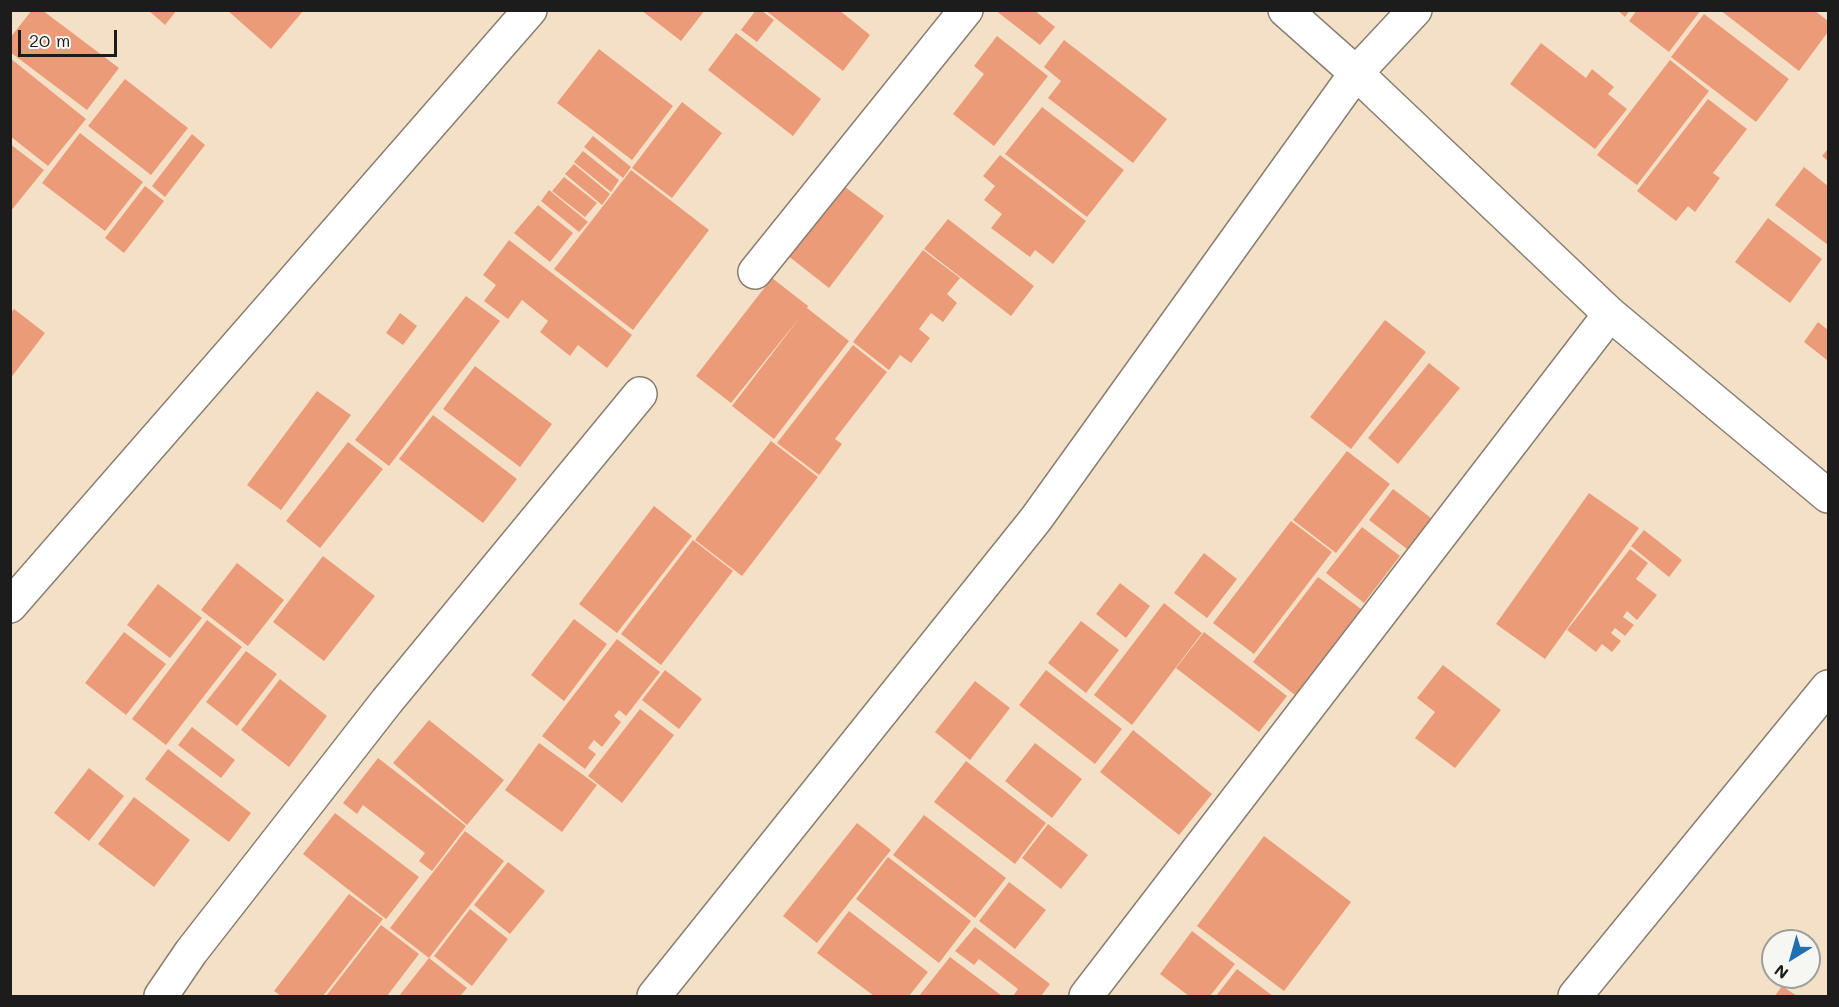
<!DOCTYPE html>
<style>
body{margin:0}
#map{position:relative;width:1839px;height:1007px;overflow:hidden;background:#f4e0c6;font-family:Mali,sans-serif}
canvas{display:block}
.frame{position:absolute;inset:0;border:12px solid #1c1c1c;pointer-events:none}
.north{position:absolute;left:1761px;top:929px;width:60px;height:60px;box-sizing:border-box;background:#f6f6f2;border:2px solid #9f9f9c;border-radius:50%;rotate:217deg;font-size:16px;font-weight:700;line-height:24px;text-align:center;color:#1c1c1c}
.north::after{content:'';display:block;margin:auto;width:21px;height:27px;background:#1f6fb2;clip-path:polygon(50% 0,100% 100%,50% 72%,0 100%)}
.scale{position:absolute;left:18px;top:30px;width:99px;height:27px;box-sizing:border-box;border:3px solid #1c1c1c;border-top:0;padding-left:8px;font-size:18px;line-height:21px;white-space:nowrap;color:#1c1c1c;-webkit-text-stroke:4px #f6f6f2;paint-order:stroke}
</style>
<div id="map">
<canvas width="1839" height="1007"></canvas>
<div class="frame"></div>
<div class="north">N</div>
<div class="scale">20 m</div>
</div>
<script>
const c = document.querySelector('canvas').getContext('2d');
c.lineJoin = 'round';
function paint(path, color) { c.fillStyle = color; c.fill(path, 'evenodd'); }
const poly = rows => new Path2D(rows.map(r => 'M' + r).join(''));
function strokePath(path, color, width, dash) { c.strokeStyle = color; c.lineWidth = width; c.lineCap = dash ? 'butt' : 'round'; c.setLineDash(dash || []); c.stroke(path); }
paint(poly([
 [32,10,42,10,119,68,87,110,10,52,10,38],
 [148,10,177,10,165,25],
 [227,10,304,10,271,49],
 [641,10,705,10,681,41],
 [756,10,761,10,774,20,757,42,741,30],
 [765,10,839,10,870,35,843,71],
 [995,10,1034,10,1055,27,1040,45],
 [1617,10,1630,10,1625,17],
 [1637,10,1701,10,1669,52,1629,21],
 [1720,10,1814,10,1828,21,1828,32,1799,71],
 [1704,14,1789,79,1756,122,1671,57],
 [736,33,821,99,793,136,708,70],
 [997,36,1048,76,994,146,953,114,984,74,974,66],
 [1064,40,1167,119,1133,163,1048,98,1061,81,1044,67],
 [1541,43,1586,78,1592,69,1614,87,1608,94,1627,109,1595,149,1510,84],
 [599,49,673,106,632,160,557,103],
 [10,58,86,119,48,166,10,136],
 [1670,60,1709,91,1637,185,1597,155],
 [125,79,188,128,151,175,88,126],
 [1708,99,1747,129,1713,173,1720,178,1695,212,1688,206,1676,221,1637,191],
 [682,102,722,133,672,198,632,168],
 [1042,107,1124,170,1087,217,1005,154],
 [80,133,143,182,105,231,42,183],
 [192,134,205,145,165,197,152,186],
 [593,136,631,167,623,178,584,147],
 [10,144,44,170,10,212],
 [1828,149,1828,161,1822,156],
 [583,151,619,180,611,192,574,162],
 [1000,155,1086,221,1053,264,1035,250,1030,257,991,228,1002,214,984,200,995,186,983,176],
 [574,164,610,194,602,205,565,174],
 [1804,167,1828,186,1828,245,1775,205],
 [631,170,709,230,633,330,554,269],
 [564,177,597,203,585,217,552,191],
 [841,184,884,216,829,288,787,255],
 [145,186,164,201,124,253,105,238],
 [549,190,588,222,579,232,541,201],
 [538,205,573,233,550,262,514,233],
 [1768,218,1822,259,1790,303,1735,262],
 [948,219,1034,286,1011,316,924,249],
 [509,240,632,335,607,368,578,345,570,356,540,332,548,321,522,300,508,319,484,301,496,285,483,275],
 [923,250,960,278,947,294,957,303,943,322,931,313,919,329,930,338,911,363,900,355,889,370,853,342],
 [772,278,808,306,807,308,849,341,774,439,732,406,801,316,731,403,696,376],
 [466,296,500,321,389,466,355,440],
 [14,309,45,333,10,379,10,314],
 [400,313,417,326,403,345,386,333],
 [1385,320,1426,352,1351,449,1310,417],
 [1818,322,1828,330,1827,360,1804,342],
 [853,345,887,372,835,439,842,444,819,475,777,443],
 [1429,363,1460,388,1398,464,1368,438],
 [475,366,552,424,520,467,443,409],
 [317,391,351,415,281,510,247,485],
 [433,415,517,479,483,523,399,459],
 [771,441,818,477,742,576,695,540],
 [348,442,383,469,320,548,286,521],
 [1347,451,1390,484,1336,553,1293,520],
 [1393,489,1431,518,1407,549,1369,520],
 [1589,493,1639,528,1545,659,1496,624],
 [654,506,692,536,617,633,579,604],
 [1291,521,1332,552,1254,654,1213,623],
 [1362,527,1400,556,1364,603,1326,573],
 [1644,530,1682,560,1669,577,1631,546],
 [693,540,733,571,661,665,621,634],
 [1630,549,1648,563,1636,579,1657,595,1637,620,1627,611,1623,617,1634,625,1625,636,1615,628,1611,633,1621,641,1612,652,1602,644,1596,652,1567,630],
 [1204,553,1237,579,1207,618,1174,593],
 [323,556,375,596,324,661,273,622],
 [237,563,284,600,248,646,201,610],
 [1318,577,1361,609,1295,695,1253,662],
 [1120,583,1150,606,1126,638,1096,614],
 [158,584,202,618,170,658,127,625],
 [1164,603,1202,633,1132,725,1094,695],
 [574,619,607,644,564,701,531,675],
 [207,620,242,647,166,745,132,719],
 [1081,621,1119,650,1086,693,1048,663],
 [124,632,166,664,126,715,85,683],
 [1204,632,1287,696,1259,732,1176,668],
 [617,639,660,672,626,716,619,710,614,716,621,722,602,747,594,740,588,748,596,754,585,769,542,736],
 [246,651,277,674,237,726,206,702],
 [1443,665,1501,710,1455,768,1415,738,1435,712,1417,698],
 [665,670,702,699,679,729,642,700],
 [1046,670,1122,729,1095,764,1019,705],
 [280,679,327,716,289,767,241,730],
 [975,681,1010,708,970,760,935,732],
 [640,709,674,735,622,803,588,776],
 [429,720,504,780,467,825,393,763],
 [192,727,235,760,221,778,178,745],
 [1133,730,1212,794,1179,835,1100,772],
 [539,743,597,785,562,832,505,790],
 [1035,743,1082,779,1052,818,1005,781],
 [168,749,251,813,229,842,145,779],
 [378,758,466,826,432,871,419,861,425,853,363,805,357,814,343,803],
 [966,761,1046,823,1015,864,934,802],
 [89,768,124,796,89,841,54,813],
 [134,797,190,840,154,887,98,844],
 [335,813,419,877,386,919,303,854],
 [924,815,1006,878,975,918,893,855],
 [857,823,891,850,817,943,783,916],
 [1048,824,1088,855,1061,889,1022,858],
 [465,831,504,861,429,958,390,928],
 [1264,836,1351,902,1284,991,1197,926],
 [888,857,971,921,939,963,856,899],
 [508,862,545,891,510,934,474,905],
 [1009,882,1046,910,1015,949,979,921],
 [349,894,383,919,323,996,281,996,274,991],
 [470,909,508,939,472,986,434,956],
 [849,911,928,972,909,996,874,996,817,953],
 [381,925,419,954,387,996,326,996],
 [975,927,1050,984,1041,996,1013,996,1018,989,979,959,974,965,955,951],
 [1192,931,1235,964,1210,996,1189,996,1160,974],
 [950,957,1002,996,919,996],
 [429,958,467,988,460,996,399,996],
 [1237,969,1273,996,1216,996],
 [1782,986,1797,996,1775,996]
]), '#ec9b78');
const minor = poly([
 [1285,10,1356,73,1610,314,1828,496],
 [755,272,966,10],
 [10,606,530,10],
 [161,996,191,952,387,701,640,394],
 [654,996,1036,519,1356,73,1415,10],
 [1086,996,1610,314],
 [1575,996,1828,687]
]);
strokePath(minor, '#887e71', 36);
strokePath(minor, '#fff', 33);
</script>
